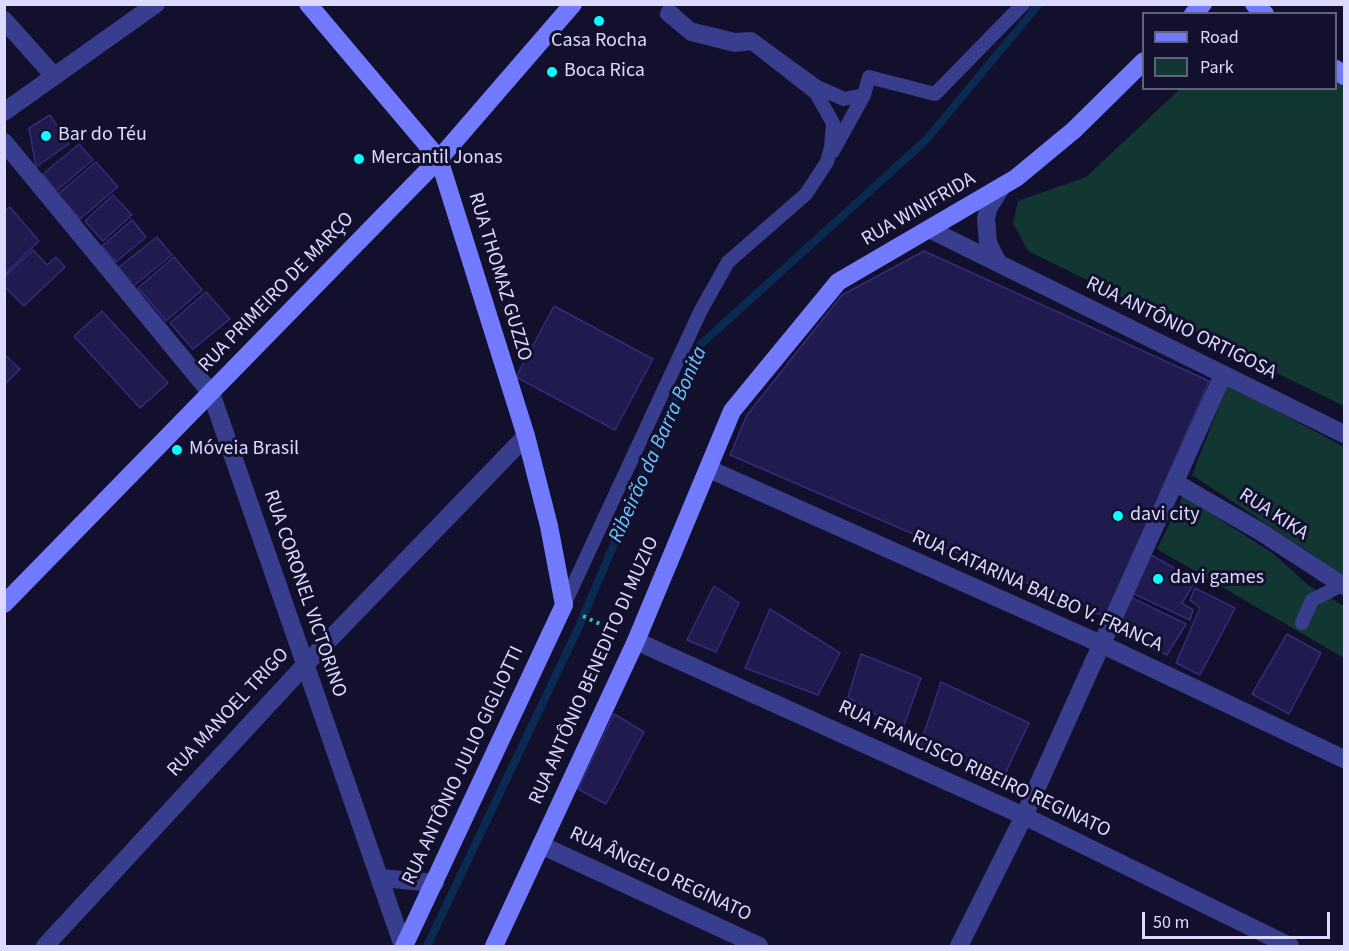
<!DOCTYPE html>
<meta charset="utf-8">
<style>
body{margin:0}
#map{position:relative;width:1349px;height:951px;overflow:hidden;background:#12102c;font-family:"Source Sans 3",sans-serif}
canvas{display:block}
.frame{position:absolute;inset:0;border:6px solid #dcdbff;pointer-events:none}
.legend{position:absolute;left:1142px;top:12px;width:195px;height:78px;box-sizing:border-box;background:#12102c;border:2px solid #636180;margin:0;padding:8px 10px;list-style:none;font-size:18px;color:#dcdbff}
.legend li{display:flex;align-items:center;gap:12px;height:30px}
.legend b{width:30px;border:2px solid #636180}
.scale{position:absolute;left:1142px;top:912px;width:188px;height:27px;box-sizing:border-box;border:3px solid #dcdbff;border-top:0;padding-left:8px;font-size:18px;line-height:21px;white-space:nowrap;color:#dcdbff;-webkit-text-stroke:4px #12102c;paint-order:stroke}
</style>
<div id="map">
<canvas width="1349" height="951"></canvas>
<div class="frame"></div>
<ul class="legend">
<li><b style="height:8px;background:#727bff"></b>Road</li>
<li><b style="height:16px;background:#123632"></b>Park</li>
</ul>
<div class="scale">50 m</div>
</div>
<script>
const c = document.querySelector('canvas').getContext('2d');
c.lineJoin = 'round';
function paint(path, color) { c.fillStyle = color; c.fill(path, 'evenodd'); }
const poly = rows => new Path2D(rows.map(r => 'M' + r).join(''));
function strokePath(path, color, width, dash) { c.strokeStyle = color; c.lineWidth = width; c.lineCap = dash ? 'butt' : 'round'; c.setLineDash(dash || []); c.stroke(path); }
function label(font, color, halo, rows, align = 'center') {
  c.font = font + ' "Source Sans 3",sans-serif'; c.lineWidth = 6; c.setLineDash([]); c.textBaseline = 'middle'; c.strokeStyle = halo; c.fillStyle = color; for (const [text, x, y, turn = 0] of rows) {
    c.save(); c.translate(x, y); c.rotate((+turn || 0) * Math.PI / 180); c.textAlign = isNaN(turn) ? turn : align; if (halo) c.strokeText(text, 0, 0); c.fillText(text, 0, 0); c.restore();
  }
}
paint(poly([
 [1336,80,1344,87,1344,406,1028,251,1013,223,1018,201,1086,177,1180,89,1336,88],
 [1228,384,1344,447,1344,575,1192,475],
 [1183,496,1274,554,1308,585,1344,606,1344,658,1157,549]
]), '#123632');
strokePath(poly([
 [427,946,576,633,699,346,926,140,1039,4]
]), '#0a2a51', 8);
const building = poly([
 [50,115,69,144,36,167,29,128,50,115],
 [79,144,93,160,56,191,43,174,79,144],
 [96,162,118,187,80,219,58,194,96,162],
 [113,195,132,215,103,241,85,221,113,195],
 [10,207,39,241,4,275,4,211,10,207],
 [132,220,146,237,116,262,102,246,132,220],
 [157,237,172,255,132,287,118,268,157,237],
 [33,250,47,265,56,257,65,267,24,306,4,286,4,277,33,250],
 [924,251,1209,381,1106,617,730,455,747,415,842,295,924,251],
 [174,257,202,290,166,321,138,288,174,257],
 [206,292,230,319,193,349,170,323,206,292],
 [554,306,653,359,615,430,516,377,554,306],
 [102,311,168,383,140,408,74,336,102,311],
 [4,354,20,369,4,385,4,354],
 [1151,555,1196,580,1182,603,1193,610,1190,620,1130,592,1151,555],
 [714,586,739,603,716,652,687,640,714,586],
 [1195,588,1235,608,1200,675,1176,663,1200,608,1190,600,1195,588],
 [1128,596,1186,624,1167,655,1115,631,1128,596],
 [770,609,840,653,818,695,745,668,770,609],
 [1287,634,1321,653,1289,714,1252,694,1287,634],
 [861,654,921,678,902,731,848,697,861,654],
 [941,682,1029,723,1004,776,920,745,941,682],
 [614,714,644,732,606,804,578,789,614,714]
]);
paint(building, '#201b4e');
strokePath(building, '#342b7b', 1.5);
strokePath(poly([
 [583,616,617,632]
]), '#2ac4ad', 4, [3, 4.5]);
strokePath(poly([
 [833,151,864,95],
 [564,605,701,310,728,262,806,194,827,162,831,147,833,123,816,93,752,43,735,45,691,34,667,14,669,10,690,29,735,40,751,39,817,87,844,99,864,95,869,77,935,94,1023,4],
 [1302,623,1312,600,1342,585]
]), '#383d8d', 14);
strokePath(poly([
 [4,20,54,76],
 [4,112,156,4],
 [4,142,211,393,403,946],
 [931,230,1344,434],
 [998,263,988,243,986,218,989,207,1001,188],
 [709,469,1101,644,1344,759],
 [1176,483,1261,532,1344,586],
 [636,641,1024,816,1290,946],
 [541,845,759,946],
 [381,878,435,883],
 [45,946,304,666,526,436],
 [959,946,1024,816,1223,375]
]), '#383d8d', 18);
strokePath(poly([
 [308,4,439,159,526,436,549,526,564,605,404,946],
 [1254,4,1265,14],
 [1193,14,1203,4],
 [1336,69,1344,76],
 [4,604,439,159,573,4],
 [494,946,636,641,732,411,838,282,1016,178,1074,130,1144,61]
]), '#727bff', 18);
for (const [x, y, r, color] of [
 [599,21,6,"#07fdff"],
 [552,72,6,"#07fdff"],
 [46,136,6,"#07fdff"],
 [359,159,6,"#07fdff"],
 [177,450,6,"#07fdff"],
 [1118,516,6,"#07fdff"],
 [1158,579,6,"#07fdff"]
]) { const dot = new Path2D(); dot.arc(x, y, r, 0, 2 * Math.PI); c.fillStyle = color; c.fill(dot); strokePath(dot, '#12102c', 2); }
label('20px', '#dcdbff', '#12102c', [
 ["Casa Rocha",599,42,"center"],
 ["Boca Rica",564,72],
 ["Bar do Téu",58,136],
 ["Mercantil Jonas",371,159],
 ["Móveia Brasil",189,450],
 ["davi city",1130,516],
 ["davi games",1170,579]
], 'left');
label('20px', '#dcdbff', '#12102c', [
 ["RUA WINIFRIDA",919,210,-30],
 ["RUA THOMAZ GUZZO",499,277,73],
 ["RUA PRIMEIRO DE MARÇO",277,293,-46],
 ["RUA ANTÔNIO ORTIGOSA",1181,329,26],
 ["RUA KIKA",1273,515,33],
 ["RUA CATARINA BALBO V. FRANCA",1037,592,24],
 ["RUA CORONEL VICTORINO",304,594,71],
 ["RUA ANTÔNIO BENEDITO DI MUZIO",595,671,-66],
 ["RUA MANOEL TRIGO",229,713,-47],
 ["RUA ANTÔNIO JULIO GIGLIOTTI",464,766,-65],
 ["RUA FRANCISCO RIBEIRO REGINATO",974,770,25],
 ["RUA ÂNGELO REGINATO",660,875,25]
]);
label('italic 21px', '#69c7ff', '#12102c', [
 ["Ribeirão da Barra Bonita",659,445,-66]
]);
</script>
